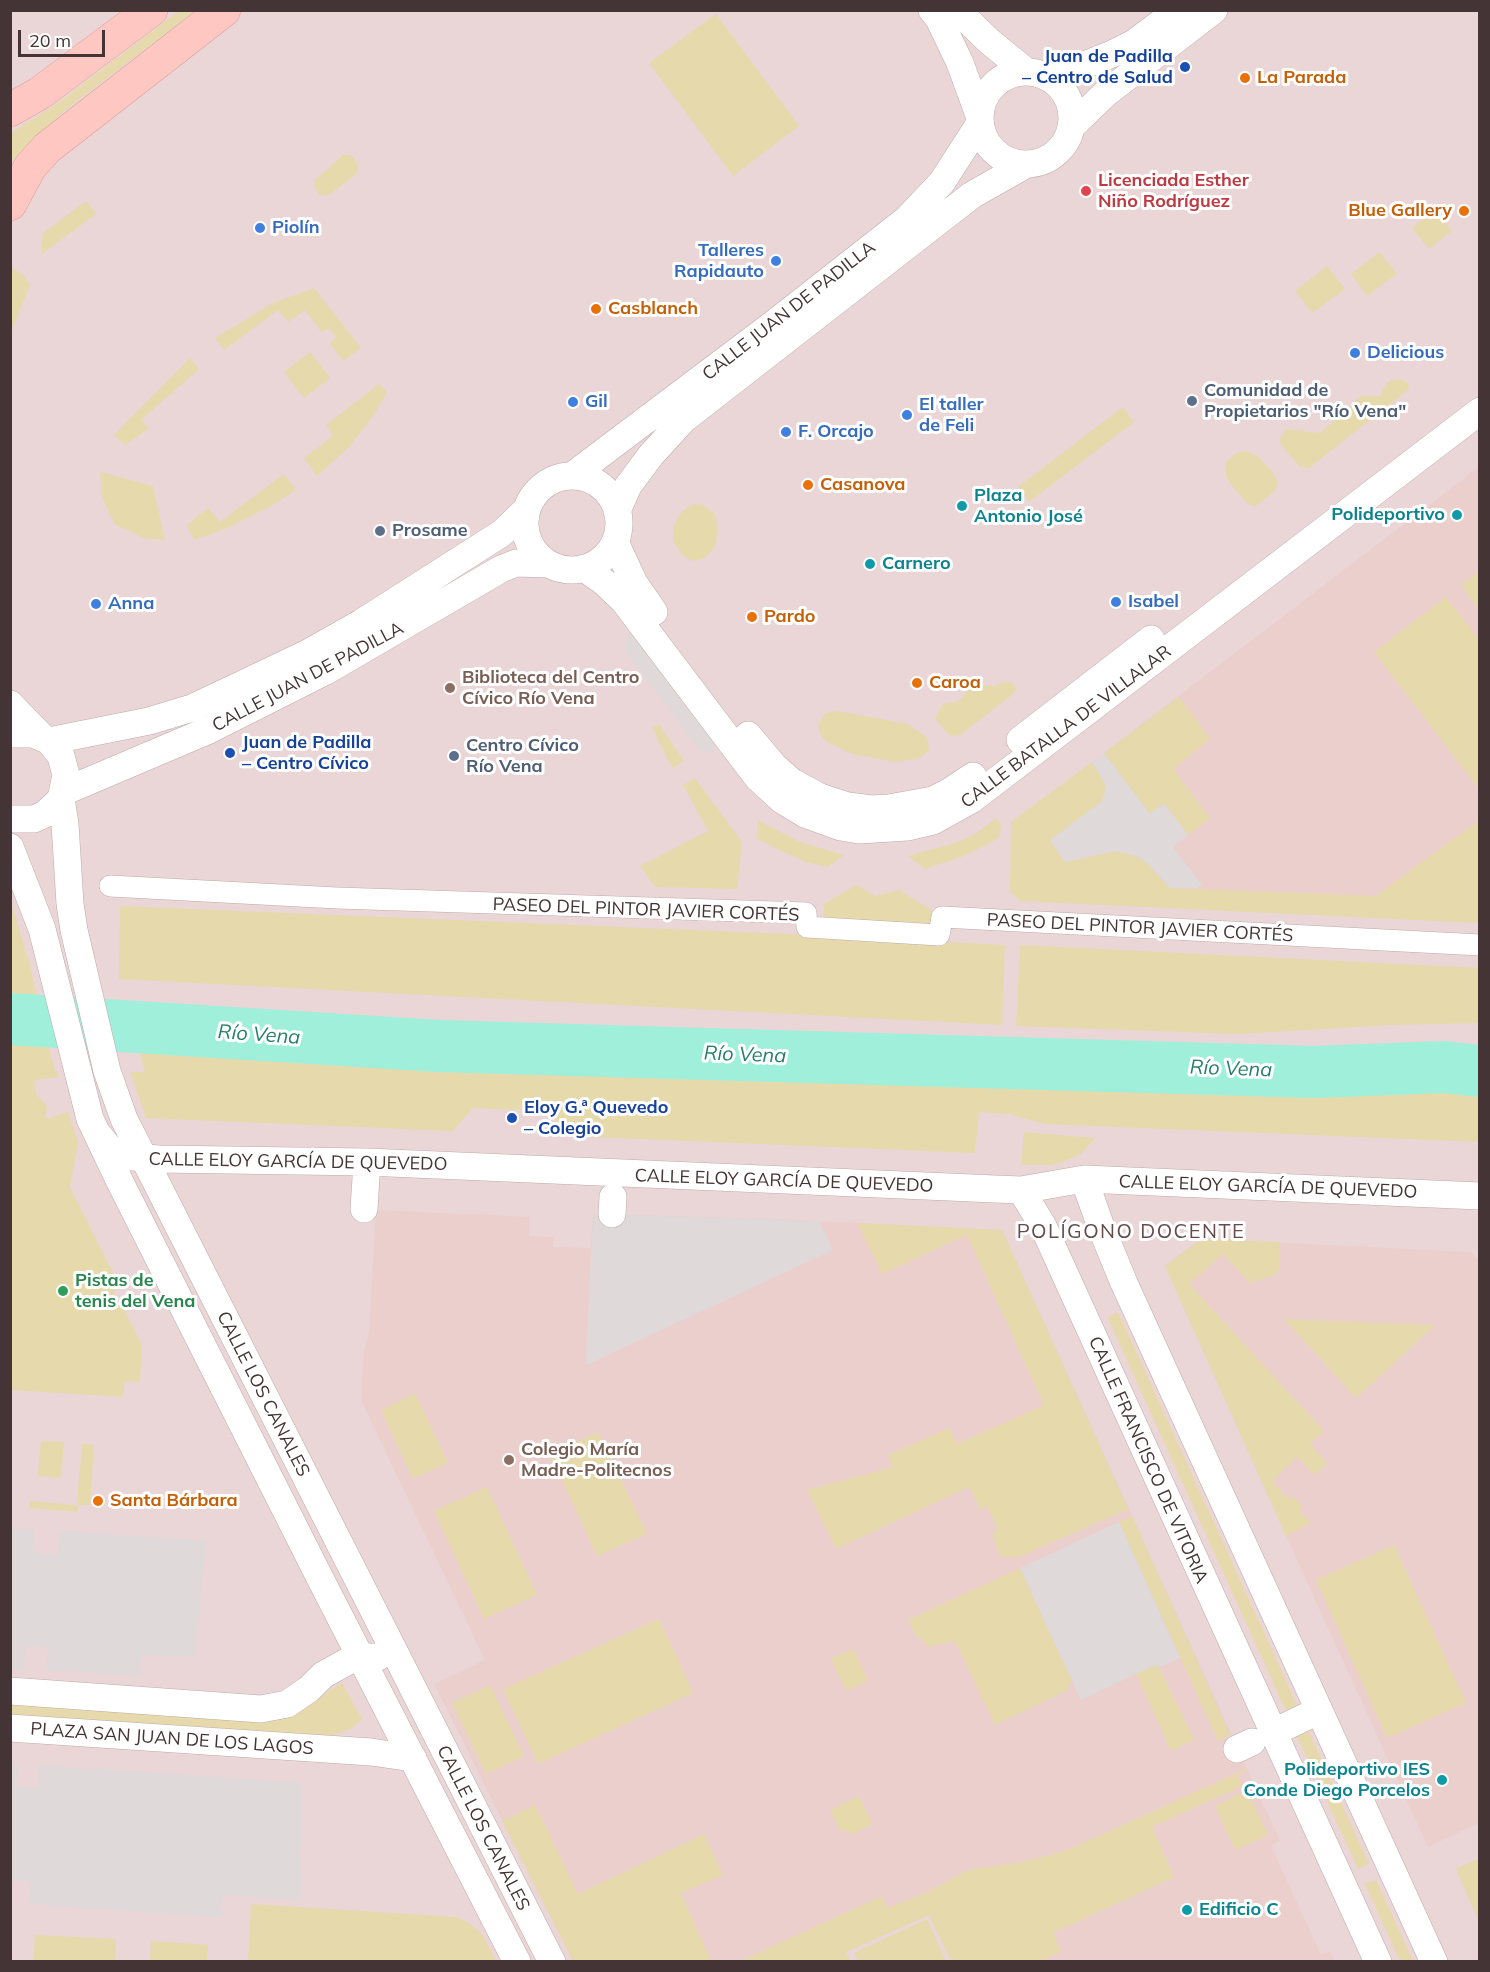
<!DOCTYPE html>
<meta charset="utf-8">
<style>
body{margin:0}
#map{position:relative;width:1490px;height:1972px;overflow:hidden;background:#f2e4e4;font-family:Mulish,sans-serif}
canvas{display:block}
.frame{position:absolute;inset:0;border:12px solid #443435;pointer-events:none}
.scale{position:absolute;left:18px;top:30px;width:87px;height:27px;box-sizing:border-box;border:3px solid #443435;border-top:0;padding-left:8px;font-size:18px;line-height:21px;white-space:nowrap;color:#443435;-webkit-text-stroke:4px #fff;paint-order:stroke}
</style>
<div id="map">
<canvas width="1490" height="1972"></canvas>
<div class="frame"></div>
<div class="scale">20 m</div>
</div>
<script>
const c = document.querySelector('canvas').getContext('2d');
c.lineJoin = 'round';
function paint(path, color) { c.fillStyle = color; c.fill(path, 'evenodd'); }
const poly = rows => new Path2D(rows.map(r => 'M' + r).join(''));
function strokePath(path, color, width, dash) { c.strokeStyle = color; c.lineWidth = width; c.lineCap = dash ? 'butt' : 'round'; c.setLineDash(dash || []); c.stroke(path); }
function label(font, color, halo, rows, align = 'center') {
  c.font = font + ' Mulish,sans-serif'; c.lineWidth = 6; c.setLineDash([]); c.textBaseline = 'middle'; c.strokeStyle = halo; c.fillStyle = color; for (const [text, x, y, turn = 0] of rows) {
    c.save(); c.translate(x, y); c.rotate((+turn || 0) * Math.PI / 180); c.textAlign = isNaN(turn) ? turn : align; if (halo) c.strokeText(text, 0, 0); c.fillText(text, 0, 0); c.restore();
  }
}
paint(poly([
 [11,11,1479,11,1479,1961,11,1961]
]), '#ead6d6');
paint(poly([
 [1479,467,1479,901,1037,883,1037,804],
 [376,1210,529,1217,529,1236,553,1237,553,1247,591,1248,593,1214,776,1219,1002,1230,1280,1841,1271,1846,1321,1955,1330,1951,1335,1961,951,1961,929,1915,846,1952,850,1961,573,1961,434,1684,485,1660,361,1400,364,1351,369,1332],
 [1201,1239,1471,1252,1479,1262,1479,1823,1428,1847,1286,1536,1165,1266]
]), '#ebcfcd');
paint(poly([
 [179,11,195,11,64,111,11,162,11,133,58,103],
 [716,14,799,126,733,176,649,63],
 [343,155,350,155,356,160,358,170,355,175,330,194,325,196,319,194,314,186,315,180],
 [86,201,96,214,42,254,41,246,43,233],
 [1436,209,1452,231,1429,249,1412,228],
 [1380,252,1397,274,1367,296,1351,274],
 [1327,266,1345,289,1312,313,1295,291],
 [11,267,23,275,30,285,11,332],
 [314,288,361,348,343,361,330,343,336,337,329,328,322,333,305,310,288,322,278,310,224,350,215,338,273,303],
 [310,352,330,378,304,398,284,372],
 [190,358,199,369,142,419,148,429,125,445,114,435],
 [1399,379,1407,382,1409,386,1408,390,1309,468,1300,467,1281,445,1280,439,1286,429,1319,433,1331,424,1356,400,1362,396,1380,396,1386,384,1391,380],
 [379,384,387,392,375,413,349,447,317,476,304,458,333,436,326,425],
 [1123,407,1134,422,1029,502,1018,487],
 [1245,451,1256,455,1263,462,1274,474,1278,483,1275,491,1256,506,1250,505,1241,497,1230,483,1226,475,1226,462,1237,452],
 [100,472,153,486,165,540,144,538,114,524,102,496],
 [284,474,296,490,271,506,225,529,194,540,187,525,208,508,220,522],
 [694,504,703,505,715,514,718,528,716,543,712,551,703,559,692,561,682,555,673,541,673,529,677,518,684,510],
 [1479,571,1479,610,1461,585],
 [1446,597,1479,640,1479,789,1374,652],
 [1004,682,1011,682,1017,688,1013,694,960,735,951,736,942,728,935,718,943,704,958,701,963,697,971,684,993,686],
 [1179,697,1210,739,1173,769,1210,818,1188,835,1164,804,1150,814,1104,753],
 [838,711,908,724,927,738,929,746,928,751,920,758,896,762,852,754,827,742,820,734,818,725,825,713],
 [659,724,684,761,672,768,652,728],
 [1092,762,1104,782,1107,790,1101,802,1050,840,1065,862,1116,851,1133,855,1146,862,1170,888,1376,896,1479,820,1479,923,1020,901,1010,892,1011,822],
 [695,778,742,842,737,889,655,887,640,866,708,831,683,785],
 [996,818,1001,824,999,838,964,856,925,869,908,856,958,842,977,833],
 [757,820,800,842,844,855,828,867,805,862,757,839],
 [856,885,876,896,899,890,931,910,931,927,824,922,824,904],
 [11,902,29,962,55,1071,57,1071,59,1077,34,1080,36,1094,47,1106,45,1119,68,1112,78,1142,70,1187,115,1277,114,1304,122,1305,142,1345,140,1382,125,1381,123,1397,11,1390],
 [120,906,788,934,1005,945,1002,1025,119,979],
 [1020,945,1479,968,1479,1023,1391,1025,1238,1034,1016,1026],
 [139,1050,619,1071,1108,1086,1127,1079,1165,1075,1479,1087,1479,1142,1045,1124,1008,1114,979,1112,975,1153,569,1136,546,1111,473,1108,453,1131,146,1118,130,1072,145,1072],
 [1024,1132,1095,1138,1081,1154,1063,1162,1050,1165,1021,1165],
 [857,1223,1002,1230,1128,1509,1019,1557,1001,1557,992,1534,998,1531,987,1506,980,1510,969,1487,836,1549,807,1490,893,1467,888,1455,949,1428,957,1444,1044,1405,967,1235,882,1274],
 [1201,1239,1279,1242,1280,1267,1275,1275,1250,1283,1223,1254,1189,1284,1324,1431,1310,1444,1327,1463,1314,1475,1297,1457,1272,1481,1289,1500,1293,1496,1303,1507,1299,1511,1311,1523,1286,1536,1165,1266],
 [1115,1313,1119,1314,1297,1705,1286,1711,1109,1321,1108,1317],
 [1284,1319,1435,1325,1356,1398],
 [415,1393,448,1463,413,1479,381,1410],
 [598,1432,647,1534,597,1556,550,1455],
 [41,1441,64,1442,61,1478,38,1476],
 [82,1444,94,1445,90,1505,78,1505,77,1512,29,1508,29,1501,77,1505],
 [487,1487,537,1595,484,1619,434,1511],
 [1132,1516,1230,1735,1218,1741,1119,1522],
 [1394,1545,1466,1703,1387,1738,1316,1580],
 [1020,1568,1072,1681,1066,1691,995,1725,955,1641,929,1647,915,1634,908,1620],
 [659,1619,693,1693,538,1764,503,1689],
 [853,1649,868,1681,846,1691,831,1659],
 [1153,1666,1159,1667,1194,1740,1171,1751,1136,1674],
 [342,1683,362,1719,351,1729,333,1735,319,1738,11,1717,10,1701,318,1698],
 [490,1685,524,1756,486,1774,452,1703],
 [1308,1730,1369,1864,1358,1869,1297,1736],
 [1246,1769,1247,1771,1237,1775,1242,1786,1152,1827,1174,1877,1053,1933,1061,1952,1041,1961,951,1961,929,1915,846,1952,850,1961,740,1961,882,1896,887,1908,926,1893,964,1872,978,1868,1018,1863,1065,1851],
 [1247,1790,1268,1835,1235,1850,1215,1806],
 [859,1796,872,1824,853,1834,839,1829,830,1810],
 [535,1805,578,1894,704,1834,723,1875,681,1893,711,1961,573,1961,502,1821],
 [1479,1858,1479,1922,1456,1869],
 [1376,1880,1413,1961,1400,1961,1365,1884],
 [251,1904,455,1917,468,1922,482,1934,496,1961,248,1961],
 [927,1919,946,1961,858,1961,854,1953],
 [35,1935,116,1939,115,1961,33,1961],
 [151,1941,208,1945,207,1961,150,1961]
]), '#e6daac');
paint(poly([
 [629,625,715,738,712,753,701,751,625,651],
 [1104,753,1150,814,1164,803,1188,835,1173,847,1202,885,1197,888,1170,888,1146,862,1133,855,1116,851,1065,862,1050,840,1101,802,1106,790,1104,782,1092,762],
 [593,1214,819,1221,833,1250,586,1365],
 [1119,1522,1180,1658,1159,1667,1153,1666,1081,1700,1020,1568],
 [11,1528,34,1530,33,1553,57,1555,59,1531,206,1541,195,1657,141,1655,140,1676,46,1670,48,1647,26,1646,24,1669,11,1668],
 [11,1763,18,1764,16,1786,37,1788,39,1765,302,1783,300,1864,302,1869,300,1900,223,1895,221,1917,29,1904,31,1881,11,1880]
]), '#dfd9da');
strokePath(poly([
 [10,1019,438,1046,1314,1072,1444,1067,1480,1071]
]), '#9fefdb', 52);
const pedestrian = poly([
 [110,886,337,898,806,913,807,927,939,935,942,917,1480,945]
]);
const minor = poly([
 [932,10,939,19,960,63,979,115],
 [957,10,990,42,1027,72],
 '980 118a46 46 0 1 1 92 0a46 46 0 1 1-92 0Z',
 [1046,76,1072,70,1112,54,1134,43,1178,10],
 [1072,126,1105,94,1214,10],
 [573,475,772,325,907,219,942,182,980,123],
 '525 523a47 47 0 1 1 94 0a47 47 0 1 1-94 0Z',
 [617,511,628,486,651,455,684,419,972,195,1025,165],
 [615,542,634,583,654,612],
 [584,568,604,582,624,601,748,765,758,778,782,800,805,814,841,827,859,830,907,827,933,821,971,800,1480,411],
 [10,704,43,738],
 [10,734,33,734,49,741,61,756,66,775,61,799,45,814,34,819,10,819],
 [748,735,773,765,792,782,820,797,848,806,871,809,889,808,933,800,949,792,973,776],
 [1020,740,1151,639],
 [49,741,149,721,192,708,245,683,308,653,361,623,502,533,526,510],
 [63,792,209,730,326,671,501,569,516,563,549,564],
 [61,799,65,824,70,904,74,930,107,1071,124,1119,552,1962],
 [10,847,42,929,90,1119,120,1182,323,1584,517,1962],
 [97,1133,110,1149,120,1156,159,1159,367,1162,995,1189,1021,1190,1084,1179,1480,1196],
 [1084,1179,1101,1227,1124,1283,1434,1962],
 [1021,1190,1043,1226,1378,1962],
 [364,1209,367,1162],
 [612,1214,613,1197],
 [10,1691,261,1709,287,1704,309,1689,323,1675,350,1660,361,1657,378,1657],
 [10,1728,371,1752,413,1758],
 [1272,1733,1318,1711],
 [1237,1749,1252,1742]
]);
const secondary = poly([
 [10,110,40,93,151,10],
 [10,204,30,167,47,148,224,10]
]);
strokePath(pedestrian, '#c0aaaa', 22);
strokePath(minor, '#c0aaaa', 28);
strokePath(secondary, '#db9f9a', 34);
strokePath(pedestrian, '#fff', 21);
strokePath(minor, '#fff', 27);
strokePath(secondary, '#fec7c1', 33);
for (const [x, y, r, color] of [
 [1185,67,6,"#1a4fb4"],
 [1245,78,6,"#e8710a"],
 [1086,191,6,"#e0444e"],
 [1464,211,6,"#e8710a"],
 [260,228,6,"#3f7fe0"],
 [776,261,6,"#3f7fe0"],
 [596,309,6,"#e8710a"],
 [1355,353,6,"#3f7fe0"],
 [1192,401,6,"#5c6f8a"],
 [573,402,6,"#3f7fe0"],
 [907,415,6,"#3f7fe0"],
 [786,432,6,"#3f7fe0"],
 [808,485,6,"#e8710a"],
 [962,506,6,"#0f9aa8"],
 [1457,515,6,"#0f9aa8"],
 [380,531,6,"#5c6f8a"],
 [870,564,6,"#0f9aa8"],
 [1116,602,6,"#3f7fe0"],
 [96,604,6,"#3f7fe0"],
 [752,617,6,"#e8710a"],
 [917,683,6,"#e8710a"],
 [450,688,6,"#8d6e63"],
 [230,753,6,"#1a4fb4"],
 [454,756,6,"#5c6f8a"],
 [512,1118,6,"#1a4fb4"],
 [63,1291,6,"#2e9e5b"],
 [509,1460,6,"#8d6e63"],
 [98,1501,6,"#e8710a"],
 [1442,1780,6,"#0f9aa8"],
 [1187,1910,6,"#0f9aa8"]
]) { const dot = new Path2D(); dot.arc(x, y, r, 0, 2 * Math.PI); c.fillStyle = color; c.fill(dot); strokePath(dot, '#fff', 2); }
label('bold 18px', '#164399', '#fff', [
 ["Juan de Padilla",1173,57,"right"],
 ["– Centro de Salud",1173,78,"right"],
 ["Juan de Padilla",242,743],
 ["– Centro Cívico",242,764],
 ["Eloy G.ª Quevedo",524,1108],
 ["– Colegio",524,1129]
], 'left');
label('bold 18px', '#c56008', '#fff', [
 ["La Parada",1257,78],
 ["Blue Gallery",1452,211,"right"],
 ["Casblanch",608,309],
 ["Casanova",820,485],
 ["Pardo",764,617],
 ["Caroa",929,683],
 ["Santa Bárbara",110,1501]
], 'left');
label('bold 18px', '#be3a42', '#fff', [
 ["Licenciada Esther",1098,181],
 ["Niño Rodríguez",1098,202]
], 'left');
label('bold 18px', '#366cbe', '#fff', [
 ["Piolín",272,228],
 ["Talleres",764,251,"right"],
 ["Rapidauto",764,272,"right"],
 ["Delicious",1367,353],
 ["Gil",585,402],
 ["El taller",919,405],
 ["de Feli",919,426],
 ["F. Orcajo",798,432],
 ["Isabel",1128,602],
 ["Anna",108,604]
], 'left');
label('18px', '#443435', '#fff', [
 ["CALLE JUAN DE PADILLA",789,311,-38],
 ["CALLE JUAN DE PADILLA",308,677,-28],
 ["CALLE BATALLA DE VILLALAR",1066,727,-37],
 ["PASEO DEL PINTOR JAVIER CORTÉS",646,910,2],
 ["PASEO DEL PINTOR JAVIER CORTÉS",1140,928,3],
 ["CALLE ELOY GARCÍA DE QUEVEDO",298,1162,1],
 ["CALLE ELOY GARCÍA DE QUEVEDO",784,1181,2],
 ["CALLE ELOY GARCÍA DE QUEVEDO",1268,1187,2],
 ["CALLE LOS CANALES",263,1394,63],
 ["CALLE FRANCISCO DE VITORIA",1148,1460,66],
 ["PLAZA SAN JUAN DE LOS LAGOS",172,1739,4],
 ["CALLE LOS CANALES",483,1828,63]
]);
label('bold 18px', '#4e5e75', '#fff', [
 ["Comunidad de",1204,391],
 ["Propietarios \"Río Vena\"",1204,412],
 ["Prosame",392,531],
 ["Centro Cívico",466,746],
 ["Río Vena",466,767]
], 'left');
label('bold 18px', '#0d838f', '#fff', [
 ["Plaza",974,496],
 ["Antonio José",974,517],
 ["Polideportivo",1445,515,"right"],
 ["Carnero",882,564],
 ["Polideportivo IES",1430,1770,"right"],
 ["Conde Diego Porcelos",1430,1791,"right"],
 ["Edificio C",1199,1910]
], 'left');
label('bold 18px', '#785e54', '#fff', [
 ["Biblioteca del Centro",462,678],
 ["Cívico Río Vena",462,699],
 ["Colegio María",521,1450],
 ["Madre-Politecnos",521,1471]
], 'left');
label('bold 18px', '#27864d', '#fff', [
 ["Pistas de",75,1281],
 ["tenis del Vena",75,1302]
], 'left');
label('italic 20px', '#257f69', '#fff', [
 ["Río Vena",259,1035,4],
 ["Río Vena",745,1055,2],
 ["Río Vena",1231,1069,2]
]);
c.letterSpacing = '1.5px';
label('20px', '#664b4d', '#fff', [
 ["POLÍGONO DOCENTE",1131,1232]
]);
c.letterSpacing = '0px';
</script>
